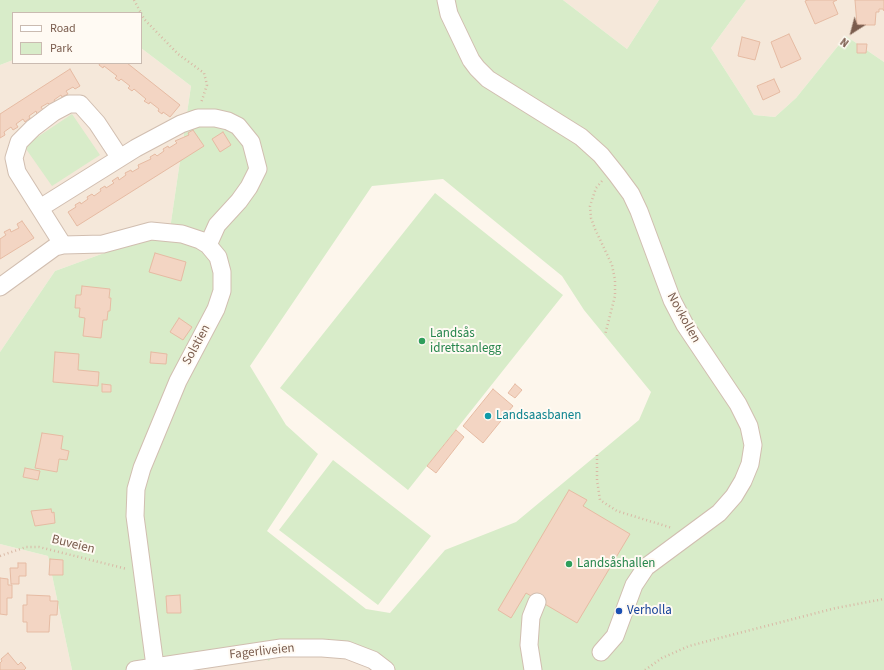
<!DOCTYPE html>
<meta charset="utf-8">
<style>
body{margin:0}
#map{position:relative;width:884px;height:670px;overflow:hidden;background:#fdf6ec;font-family:"Source Sans 3",sans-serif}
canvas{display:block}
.legend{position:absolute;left:12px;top:12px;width:130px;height:52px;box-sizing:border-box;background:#fffaf3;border:1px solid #cabbb1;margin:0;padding:5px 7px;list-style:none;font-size:12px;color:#7a5c4d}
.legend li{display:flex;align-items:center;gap:8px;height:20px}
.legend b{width:20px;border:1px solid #cabbb1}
.north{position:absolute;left:832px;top:12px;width:40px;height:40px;-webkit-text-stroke:3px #fffaf3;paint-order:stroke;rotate:216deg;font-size:11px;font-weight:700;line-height:16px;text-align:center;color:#7a5c4d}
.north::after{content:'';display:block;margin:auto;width:14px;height:18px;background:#7a5c4d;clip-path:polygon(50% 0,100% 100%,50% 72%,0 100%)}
</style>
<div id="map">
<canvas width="884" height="670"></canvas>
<ul class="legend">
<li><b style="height:5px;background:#fff"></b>Road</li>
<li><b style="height:11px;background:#d8ecc9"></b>Park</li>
</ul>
<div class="north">N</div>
</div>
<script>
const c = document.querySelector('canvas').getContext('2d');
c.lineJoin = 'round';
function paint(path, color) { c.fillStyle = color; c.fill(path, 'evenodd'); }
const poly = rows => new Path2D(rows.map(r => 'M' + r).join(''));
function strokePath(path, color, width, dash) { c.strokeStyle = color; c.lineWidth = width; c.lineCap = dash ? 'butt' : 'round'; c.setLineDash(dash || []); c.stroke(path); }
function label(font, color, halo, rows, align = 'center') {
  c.font = font + ' "Source Sans 3",sans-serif'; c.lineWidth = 4; c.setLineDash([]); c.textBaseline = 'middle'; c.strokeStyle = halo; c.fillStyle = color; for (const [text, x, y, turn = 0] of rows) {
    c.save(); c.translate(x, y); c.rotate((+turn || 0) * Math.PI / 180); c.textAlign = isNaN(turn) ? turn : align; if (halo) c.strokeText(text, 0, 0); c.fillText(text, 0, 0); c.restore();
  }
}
paint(poly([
 [563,0,659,0,627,49],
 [746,0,884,0,884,62,846,36,796,98,775,117,754,115,711,48],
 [141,48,191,86,170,229,55,271,0,352,0,65,13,60,13,63,141,63],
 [0,544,48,556,72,670,0,670],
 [336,650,381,670,160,670,275,653]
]), '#f5e8da');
paint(poly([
 [0,0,563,0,627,49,659,0,746,0,711,48,754,115,775,117,796,98,846,36,884,62,884,670,381,670,370,659,275,653,269,661,259,655,144,670,72,670,48,556,0,544,0,352,55,271,170,229,191,86,141,48,141,13,13,13,13,60,0,65],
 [443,179,562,276,584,310,651,392,639,420,516,522,445,550,390,613,366,609,267,531,318,454,286,425,250,366,372,186],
 [72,114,100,155,52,186,24,146],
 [435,193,563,295,408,490,280,388],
 [333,460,431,536,378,605,279,530]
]), '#d8ecc9');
const building = poly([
 [808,0,837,0,833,2,838,14,815,24,805,1,808,0],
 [855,0,884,0,884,11,883,9,879,9,879,12,876,12,875,25,857,25,855,0],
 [789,34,801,59,781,68,771,42,789,34],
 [742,37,760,42,755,60,738,56,742,37],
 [857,44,867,44,866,53,857,53,857,44],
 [100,63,127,63,180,105,170,117,163,112,162,114,158,111,159,109,150,102,149,104,144,101,146,99,134,89,132,91,128,88,130,86,121,79,119,81,115,78,117,76,104,66,103,68,99,65,100,63],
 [70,69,80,86,75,89,73,87,66,91,68,94,62,97,61,95,54,100,55,102,50,105,48,103,41,107,43,110,37,114,36,111,29,116,30,118,25,122,23,119,16,124,18,127,13,130,11,127,4,132,5,135,0,138,0,114,70,69],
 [774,79,780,92,763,100,757,86,774,79],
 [193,130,204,146,77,226,68,212,76,207,75,205,80,202,81,204,88,199,87,197,92,194,94,196,101,191,100,189,105,186,106,188,114,183,112,181,118,177,119,180,126,175,125,173,131,170,132,172,139,168,138,165,151,159,150,157,155,154,157,156,164,151,163,149,168,146,169,148,177,143,175,141,189,135,188,133,193,130],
 [223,132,231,145,220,152,212,139,223,132],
 [22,221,34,238,0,259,0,239,6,235,4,232,10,229,11,232,19,228,17,224,22,221],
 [155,253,186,262,181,281,149,272,155,253],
 [82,286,110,289,109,298,111,298,110,311,108,311,107,320,103,320,101,338,83,336,85,318,79,317,80,308,75,308,76,295,81,295,82,286],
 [179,318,192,327,183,340,170,332,179,318],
 [55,352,79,354,78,370,99,372,98,386,53,382,55,352],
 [151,352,167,354,166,364,150,363,151,352],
 [102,384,111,385,111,392,102,392,102,384],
 [515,384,522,390,515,398,508,393,515,384],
 [493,389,513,406,483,443,463,426,493,389],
 [456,430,464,437,436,473,427,466,456,430],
 [42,433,63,436,61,449,69,451,67,460,59,459,57,472,35,468,42,433],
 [25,468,40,471,38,480,23,477,25,468],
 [569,490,587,500,583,506,630,534,577,623,526,593,511,618,498,610,569,490],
 [51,509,52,513,54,512,55,523,35,526,31,511,51,509],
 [50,559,63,560,63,575,49,575,50,559],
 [18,563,26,563,26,576,19,576,19,584,11,584,10,568,18,568,18,563],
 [0,578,8,579,8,585,12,585,12,598,7,598,7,615,0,614,0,578],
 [27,595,50,596,50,601,58,601,57,615,50,615,49,632,27,632,27,622,23,622,23,605,27,605,27,595],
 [180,595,181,613,167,613,166,596,180,595],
 [8,653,18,665,21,662,26,668,24,670,0,670,0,663,2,661,1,659,8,653]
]);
paint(building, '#f3d5c3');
strokePath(building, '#e6bba3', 1);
const minor = poly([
 [446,0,449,14,471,60,477,68,488,79,581,137,601,155,617,175,631,194,639,211,672,300,685,325,738,404,749,426,753,445,750,464,743,481,734,496,719,513,646,567,634,585,615,636,601,652],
 [40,208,136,148,181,124,198,118,215,118,228,121,238,126,251,142,258,169,249,187,239,201,217,225,208,245],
 [63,245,17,172,14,158,19,142,33,128,54,112,69,104,80,104,97,123,120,158],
 [0,287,55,247,63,245,103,244,151,231,182,234,200,240,208,245,218,257,222,272,222,291,216,309,178,381,142,468,136,489,135,516,155,666],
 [135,670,281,648,322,648,347,650,373,660,386,670],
 [533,670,529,645,531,617,537,602]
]);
strokePath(minor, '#d1beb0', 19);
strokePath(poly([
 [134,0,141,13],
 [141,13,144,19,178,54,204,73,207,85,201,103],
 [602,181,596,188,590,206,591,218,595,229,612,265,615,280,615,296,605,335],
 [597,455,597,480,600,500,617,511,672,528],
 [0,556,26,547,39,547,127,569],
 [645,670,662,658,689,646,836,608,884,599]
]), '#d9b8a5', 2.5, [1, 3]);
strokePath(minor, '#fff', 17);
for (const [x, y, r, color] of [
 [422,341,4,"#2e9e5b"],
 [488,416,4,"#0f9aa8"],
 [569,564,4,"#2e9e5b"],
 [619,611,4,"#1a4fb4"]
]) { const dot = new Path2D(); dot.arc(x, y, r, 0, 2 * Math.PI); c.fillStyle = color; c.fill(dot); strokePath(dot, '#fffaf3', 1.5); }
label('13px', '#7a5c4d', '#fffaf3', [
 ["Novkollen",683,318,61],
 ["Solstien",197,345,-61],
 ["Buveien",73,545,14],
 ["Fagerliveien",262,652,-6]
]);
label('13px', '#27864d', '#fffaf3', [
 ["Landsås",430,334],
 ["idrettsanlegg",430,349],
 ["Landsåshallen",577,564]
], 'left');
label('13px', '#0d838f', '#fffaf3', [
 ["Landsaasbanen",496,416]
], 'left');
label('13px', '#164399', '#fffaf3', [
 ["Verholla",627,611]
], 'left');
</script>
